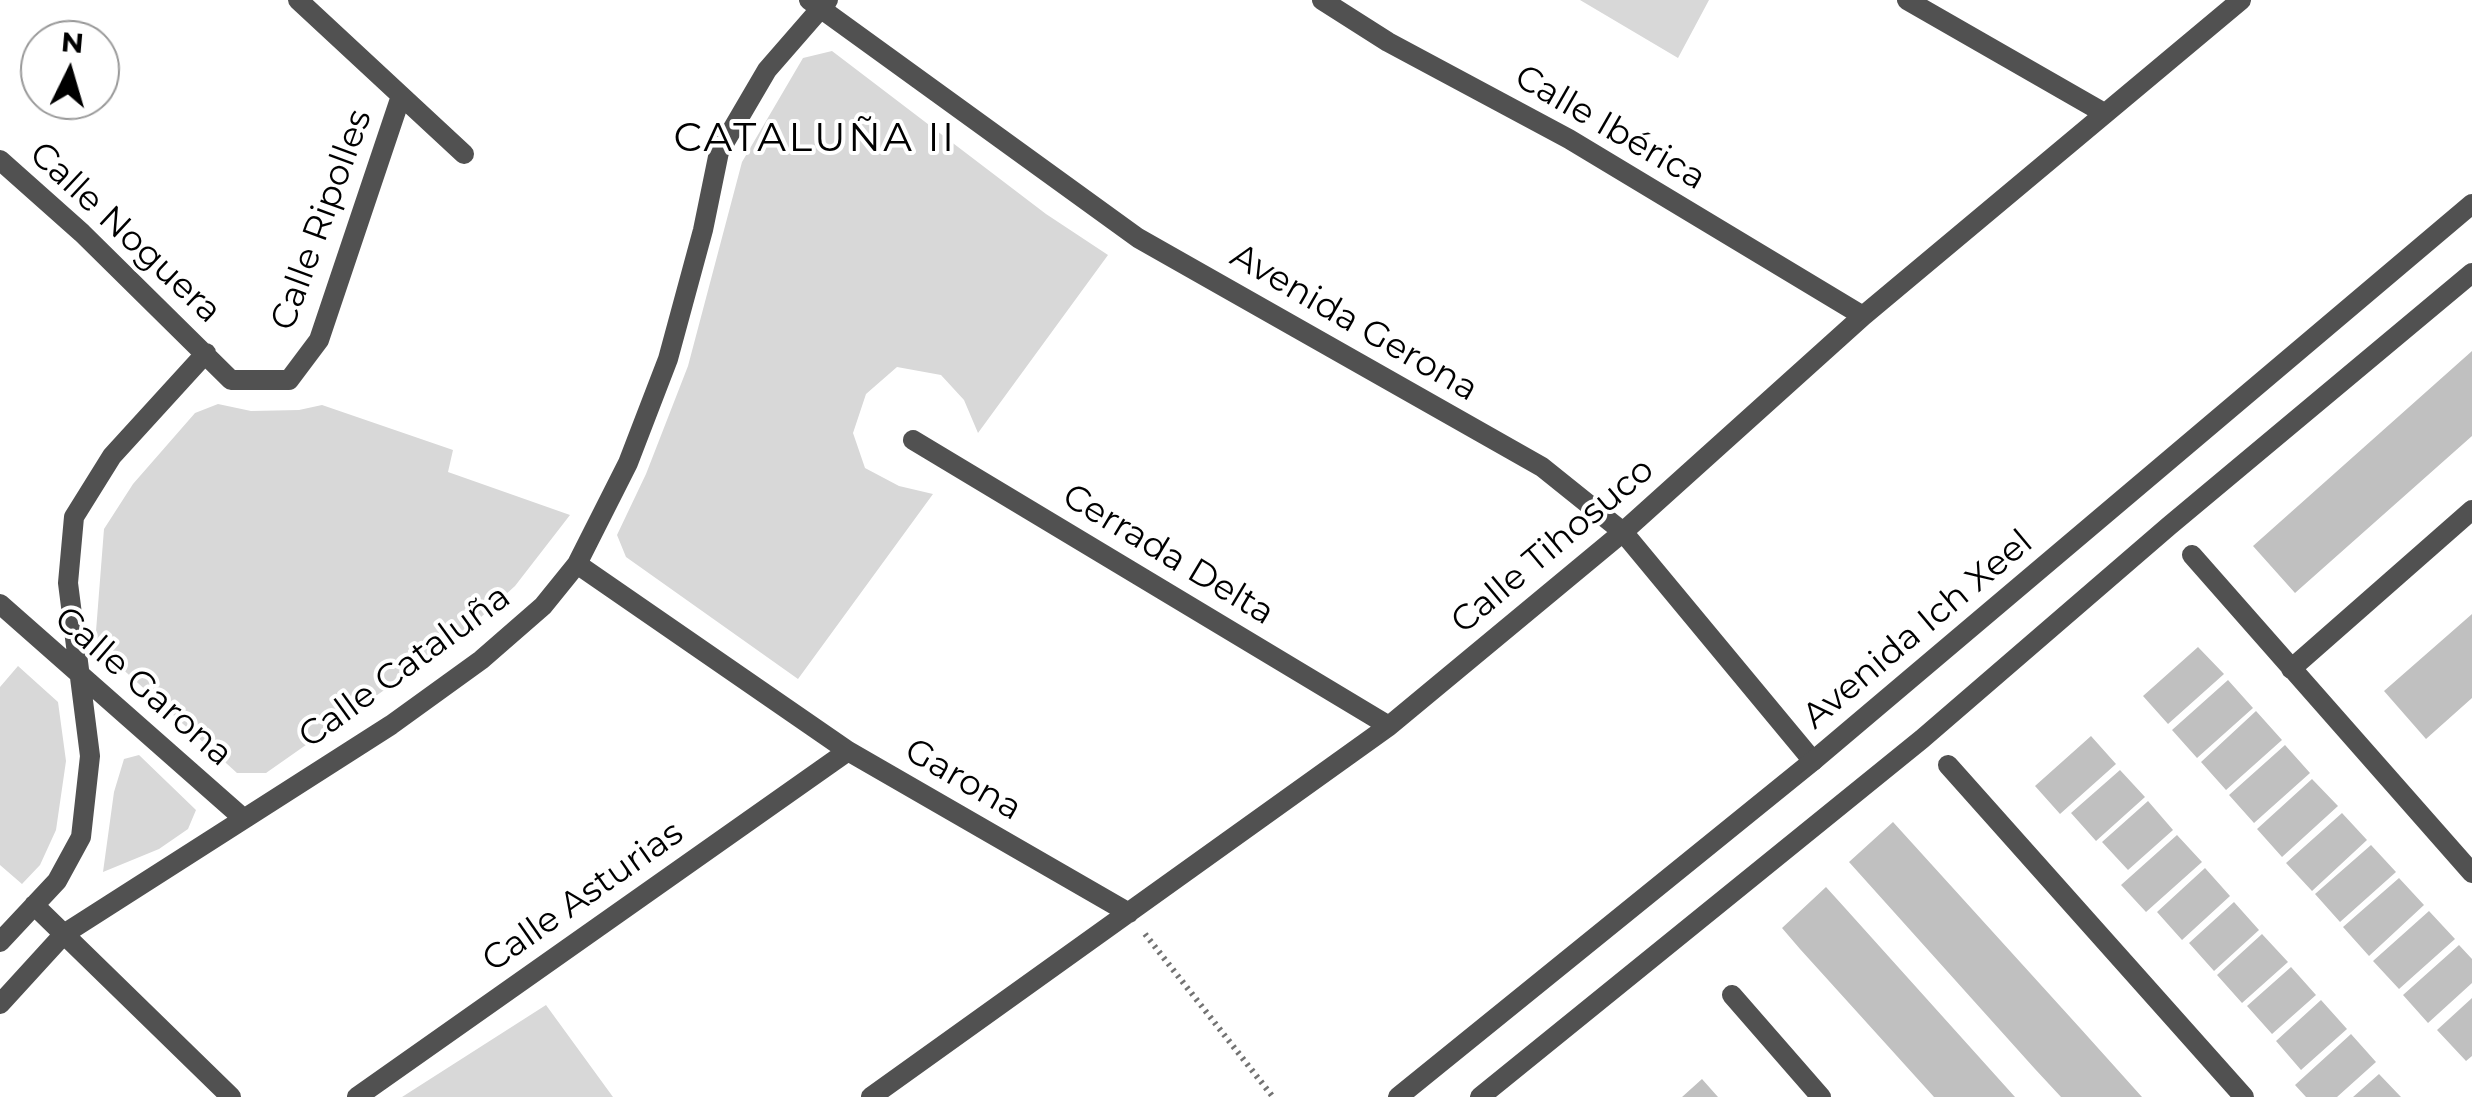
<!DOCTYPE html>
<meta charset="utf-8">
<style>
body{margin:0}
#map{position:relative;width:2472px;height:1097px;overflow:hidden;background:#fff;font-family:Montserrat,sans-serif}
canvas{display:block}
.north{position:absolute;left:20px;top:20px;width:100px;height:100px;box-sizing:border-box;background:#fff;border:2px solid #999;border-radius:50%;rotate:5deg;font-size:28px;font-weight:700;line-height:40px;text-align:center;color:#000}
.north::after{content:'';display:block;margin:auto;width:35px;height:45px;background:#000;clip-path:polygon(50% 0,100% 100%,50% 72%,0 100%)}
</style>
<div id="map">
<canvas width="2472" height="1097"></canvas>
<div class="north">N</div>
</div>
<script>
const c = document.querySelector('canvas').getContext('2d');
c.lineJoin = 'round';
function paint(path, color) { c.fillStyle = color; c.fill(path, 'evenodd'); }
const poly = rows => new Path2D(rows.map(r => 'M' + r).join(''));
function strokePath(path, color, width, dash) { c.strokeStyle = color; c.lineWidth = width; c.lineCap = dash ? 'butt' : 'round'; c.setLineDash(dash || []); c.stroke(path); }
function label(font, color, halo, rows, align = 'center') {
  c.font = font + ' Montserrat,sans-serif'; c.lineWidth = 8; c.setLineDash([]); c.textBaseline = 'middle'; c.strokeStyle = halo; c.fillStyle = color; for (const [text, x, y, turn = 0] of rows) {
    c.save(); c.translate(x, y); c.rotate((+turn || 0) * Math.PI / 180); c.textAlign = isNaN(turn) ? turn : align; if (halo) c.strokeText(text, 0, 0); c.fillText(text, 0, 0); c.restore();
  }
}
paint(poly([
 [1580,0,1709,0,1678,58],
 [832,51,1046,214,1108,255,978,433,964,400,941,375,897,367,866,394,853,433,865,468,899,486,933,494,798,679,626,557,617,535,646,474,688,366,742,162,803,58],
 [218,404,251,411,299,410,322,405,453,450,448,472,570,515,515,586,457,639,266,773,237,773,95,644,104,529,133,484,195,413],
 [18,666,58,702,66,761,56,830,40,865,22,884,0,865,0,687],
 [139,755,196,810,188,829,159,849,103,872,114,792,124,759],
 [546,1005,613,1097,402,1097]
]), '#d8d8d8');
paint(poly([
 [2472,351,2472,436,2295,593,2253,546],
 [2472,614,2472,698,2426,739,2384,691],
 [2198,647,2224,674,2168,724,2143,696],
 [2228,680,2253,708,2197,758,2172,730],
 [2256,711,2282,740,2226,790,2201,762],
 [2091,736,2116,764,2060,814,2035,786],
 [2285,745,2310,773,2254,823,2229,795],
 [2120,770,2145,797,2096,841,2071,813],
 [2312,779,2338,806,2282,857,2257,829],
 [2148,801,2173,830,2128,870,2102,842],
 [2342,813,2367,840,2312,891,2286,863],
 [1893,822,2080,1028,2142,1097,2061,1097,2035,1069,1849,862],
 [2177,835,2202,862,2146,912,2121,885],
 [2371,845,2396,872,2340,922,2315,894],
 [2205,868,2230,896,2182,940,2157,912],
 [2399,878,2424,905,2369,956,2343,927],
 [1826,887,1845,908,2015,1097,1934,1097,1800,949,1782,928],
 [2234,902,2259,930,2214,971,2189,943],
 [2429,911,2455,939,2399,989,2373,961],
 [2262,934,2288,962,2242,1003,2217,975],
 [2459,945,2472,959,2472,983,2428,1023,2403,995],
 [2291,967,2316,995,2272,1034,2247,1006],
 [2472,998,2472,1056,2466,1061,2437,1030],
 [2321,1000,2347,1029,2301,1070,2276,1041],
 [2351,1034,2376,1062,2337,1097,2306,1097,2295,1085],
 [2379,1074,2401,1097,2353,1097],
 [1702,1079,1718,1097,1682,1097]
]), '#c0c0c0');
strokePath(poly([
 [1145,934,1273,1097]
]), '#737373', 6, [2.5, 5]);
strokePath(poly([
 [298,0,464,154],
 [809,0,1138,238,1542,467,1623,532,1813,761],
 [1322,0,1388,42,1569,139,1863,316],
 [1907,0,2104,113],
 [0,160,82,233,231,380,289,380,319,340,401,96],
 [913,440,1389,726],
 [2192,555,2472,873],
 [577,564,848,751,1129,913],
 [0,604,244,819],
 [2291,669,2472,510],
 [1948,765,2244,1097],
 [34,905,231,1097],
 [0,942,57,881,81,837,90,756,68,583,74,517,112,456,206,353],
 [1732,995,1821,1097],
 [0,1004,64,934,391,725,481,660,543,606,577,564,628,463,668,359,703,230,719,152,767,70,828,0],
 [357,1097,848,751],
 [871,1097,1389,726,1623,532,1863,316,2241,0]
]), '#515151', 20);
strokePath(poly([
 [1398,1097,1813,761,2472,204],
 [1480,1097,1922,739,2169,526,2472,273]
]), '#515151', 20);
label('35px', '#000', '#fff', [
 ["Calle Ibérica",1610,128,30],
 ["Calle Ripolles",322,220,-70],
 ["Calle Noguera",125,233,43],
 ["Avenida Gerona",1354,323,30],
 ["Calle Tihosuco",1553,546,-40],
 ["Cerrada Delta",1168,555,31],
 ["Avenida Ich Xeel",1918,630,-40],
 ["Calle Cataluña",405,667,-36],
 ["Calle Garona",143,687,41],
 ["Garona",963,780,30],
 ["Calle Asturias",583,897,-35]
]);
c.letterSpacing = '2.5px';
label('40px', '#000', '#fff', [
 ["CATALUÑA II",815,139]
]);
c.letterSpacing = '0px';
</script>
